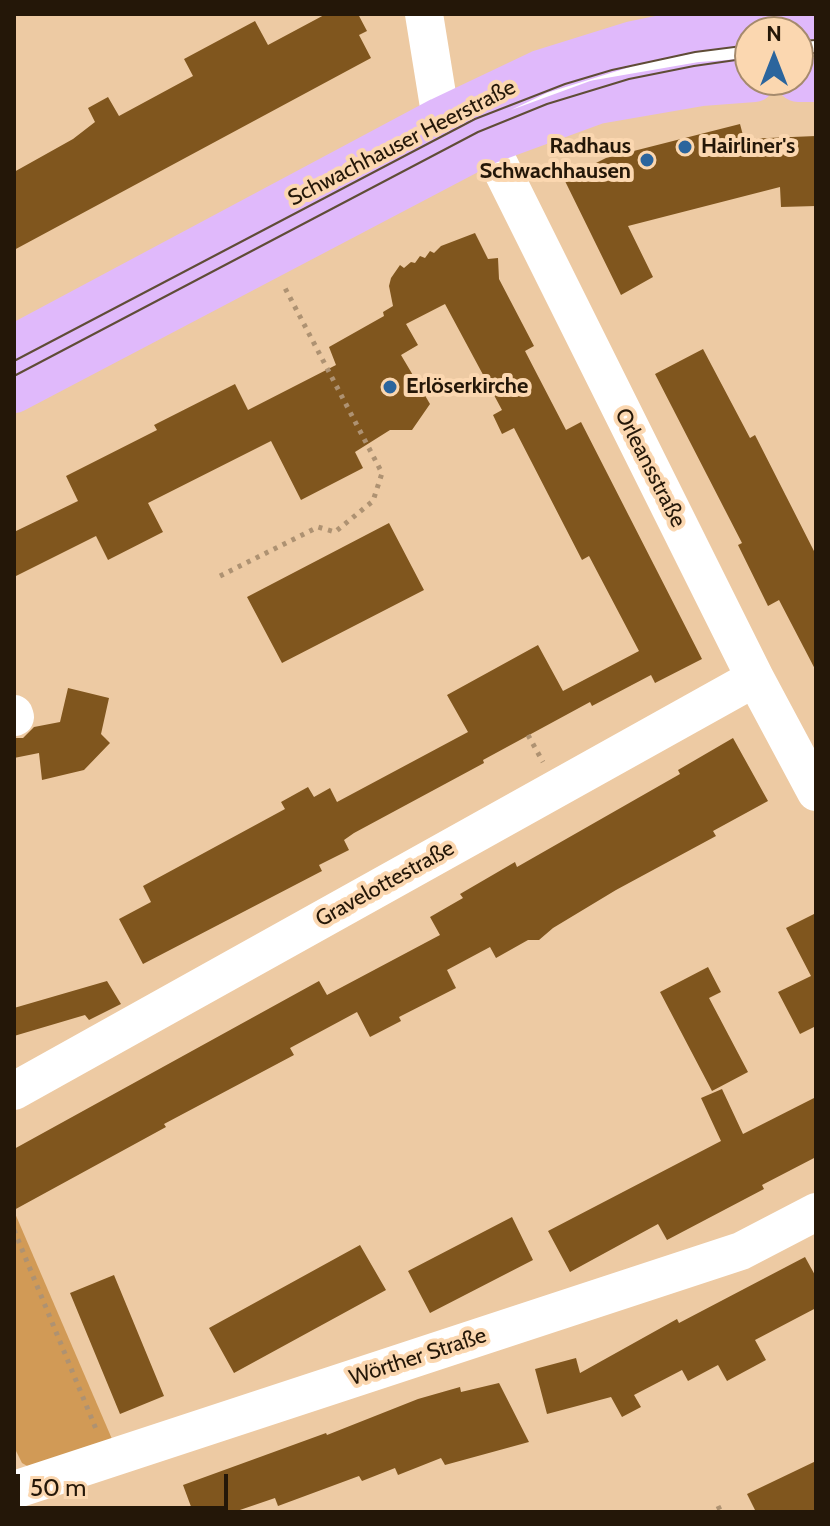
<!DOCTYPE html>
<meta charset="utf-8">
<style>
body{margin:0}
#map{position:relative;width:830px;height:1526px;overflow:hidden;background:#edcaa3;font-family:Cabin,sans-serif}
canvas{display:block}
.frame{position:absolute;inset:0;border:16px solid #241708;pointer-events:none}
.north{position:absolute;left:734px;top:16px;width:80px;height:80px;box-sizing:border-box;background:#fbd7b0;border:2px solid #a58a6d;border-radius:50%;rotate:0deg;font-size:22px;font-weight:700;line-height:32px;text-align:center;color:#241708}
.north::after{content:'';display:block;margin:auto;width:28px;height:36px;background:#2b659d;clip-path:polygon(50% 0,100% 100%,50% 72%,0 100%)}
.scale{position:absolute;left:16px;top:1474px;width:212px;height:36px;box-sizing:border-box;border:4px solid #241708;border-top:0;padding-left:10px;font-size:24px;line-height:28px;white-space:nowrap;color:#241708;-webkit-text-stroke:6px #fbd7b0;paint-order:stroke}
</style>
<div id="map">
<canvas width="830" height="1526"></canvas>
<div class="frame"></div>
<div class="north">N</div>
<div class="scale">50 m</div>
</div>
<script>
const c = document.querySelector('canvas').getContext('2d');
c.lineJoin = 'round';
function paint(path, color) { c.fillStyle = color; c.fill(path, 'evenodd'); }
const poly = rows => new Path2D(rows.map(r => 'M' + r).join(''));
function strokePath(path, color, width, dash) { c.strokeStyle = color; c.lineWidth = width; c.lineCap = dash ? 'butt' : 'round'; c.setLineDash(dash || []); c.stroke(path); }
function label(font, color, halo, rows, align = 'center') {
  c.font = font + ' Cabin,sans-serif'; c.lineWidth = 8; c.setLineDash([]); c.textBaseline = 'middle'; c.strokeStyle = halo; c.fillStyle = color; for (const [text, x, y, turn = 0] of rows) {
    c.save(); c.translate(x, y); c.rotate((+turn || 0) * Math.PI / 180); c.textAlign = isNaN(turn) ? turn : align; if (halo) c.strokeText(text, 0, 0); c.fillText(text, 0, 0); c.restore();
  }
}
paint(poly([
 [14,1211,112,1439,36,1471,22,1463,14,1447]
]), '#d19a56');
paint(poly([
 [326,14,358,14,367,31,359,35,371,58,14,250,14,172,73,139,95,122,88,108,108,97,119,116,193,76,184,59,255,21,268,45],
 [740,124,744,139,816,136,816,206,781,207,780,187,628,226,653,277,621,295,564,179,606,158],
 [475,233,488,259,498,258,499,279,534,346,525,351,566,430,581,422,702,659,655,683,651,675,592,706,590,702,483,760,484,763,354,833,344,840,349,850,319,865,322,871,143,964,119,919,151,902,143,886,285,809,281,802,308,787,314,797,330,788,337,802,468,732,447,695,538,645,563,691,639,651,589,556,582,560,514,428,502,434,493,415,502,410,445,304,406,324,418,345,401,355,430,404,412,430,390,430,355,452,363,468,301,500,271,441,148,503,163,532,108,560,96,536,14,577,14,532,78,501,66,476,157,430,154,425,235,384,248,410,336,365,329,347,384,316,383,312,393,306,389,286,391,278,400,265,404,268,411,262,415,263,420,256,425,258,430,251,434,253,441,246],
 [703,349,750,438,755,435,816,555,816,671,779,600,768,606,738,545,742,543,655,374],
 [389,523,424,590,282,663,247,597],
 [68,688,109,698,101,734,110,743,84,770,42,780,39,753,14,758,14,738,23,738,34,727,60,722],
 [733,738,768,801,713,831,716,836,616,890,553,928,539,940,528,940,496,958,490,947,447,970,456,988,399,1017,401,1021,370,1037,357,1012,290,1048,294,1055,164,1124,166,1127,14,1210,14,1149,319,981,327,995,440,935,430,917,463,898,460,894,515,862,517,867,680,774,678,770],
 [816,913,816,1026,800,1034,778,992,811,976,786,928],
 [708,967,721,992,709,998,748,1072,712,1091,660,992],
 [107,981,121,1004,89,1020,85,1015,14,1036,14,1008],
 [722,1089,743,1134,816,1097,816,1157,762,1185,764,1189,667,1240,658,1224,570,1272,548,1231,721,1141,701,1098],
 [512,1217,533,1260,430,1313,408,1271],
 [360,1245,386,1290,234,1373,209,1328],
 [805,1257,816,1277,816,1308,755,1340,766,1360,727,1381,718,1365,688,1381,682,1370,634,1395,641,1407,622,1417,611,1397,547,1414,535,1369,576,1358,580,1373,677,1319,679,1323],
 [114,1275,164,1396,120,1414,70,1293],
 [499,1383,529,1442,445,1465,441,1458,398,1475,395,1468,362,1481,359,1476,278,1506,275,1498,234,1512,193,1512,183,1485,326,1433,327,1435,418,1399,460,1387,461,1392],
 [816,1461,816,1512,756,1512,747,1494]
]), '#80561e');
strokePath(poly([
 [220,576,318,527,335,532,373,501,382,473,285,288],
 [528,735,543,762],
 [14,1230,96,1429],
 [718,1506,721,1512]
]), '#ae9272', 5, [4, 6]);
strokePath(poly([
 [424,14,441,119],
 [798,48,816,47],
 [473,127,544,97,614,75,659,64,750,51],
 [488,142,755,678,816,792],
 [14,714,15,717],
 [14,1091,755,678],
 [14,1490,741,1251,816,1212]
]), '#fff', 38);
strokePath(poly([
 [798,80,816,80],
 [14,347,441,119,540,72,633,43,706,28,816,17],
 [14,391,488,142,597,102,701,84,754,80]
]), '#e0b9fb', 44);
strokePath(poly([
 [798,41,816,40],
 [798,54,816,53],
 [14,361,475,119,565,84,612,70,695,52,750,45],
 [14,376,478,132,547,104,629,79,694,66,750,58]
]), '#5f4c36', 2);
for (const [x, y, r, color] of [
 [685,147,8,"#2b659d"],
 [647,160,8,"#2b659d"],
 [390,387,8,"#2b659d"]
]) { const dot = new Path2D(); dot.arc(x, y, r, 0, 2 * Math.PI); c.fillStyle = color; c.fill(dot); strokePath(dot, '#fbd7b0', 3); }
label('22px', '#241708', '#fbd7b0', [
 ["Schwachhauser Heerstraße",402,143,-27],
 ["Orleansstraße",650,468,63],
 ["Gravelottestraße",385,884,-29],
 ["Wörther Straße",418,1357,-18]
]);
label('bold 22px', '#241708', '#fbd7b0', [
 ["Radhaus",631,147,"right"],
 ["Schwachhausen",631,172,"right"],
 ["Hairliner's",701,147],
 ["Erlöserkirche",406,387]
], 'left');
</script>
